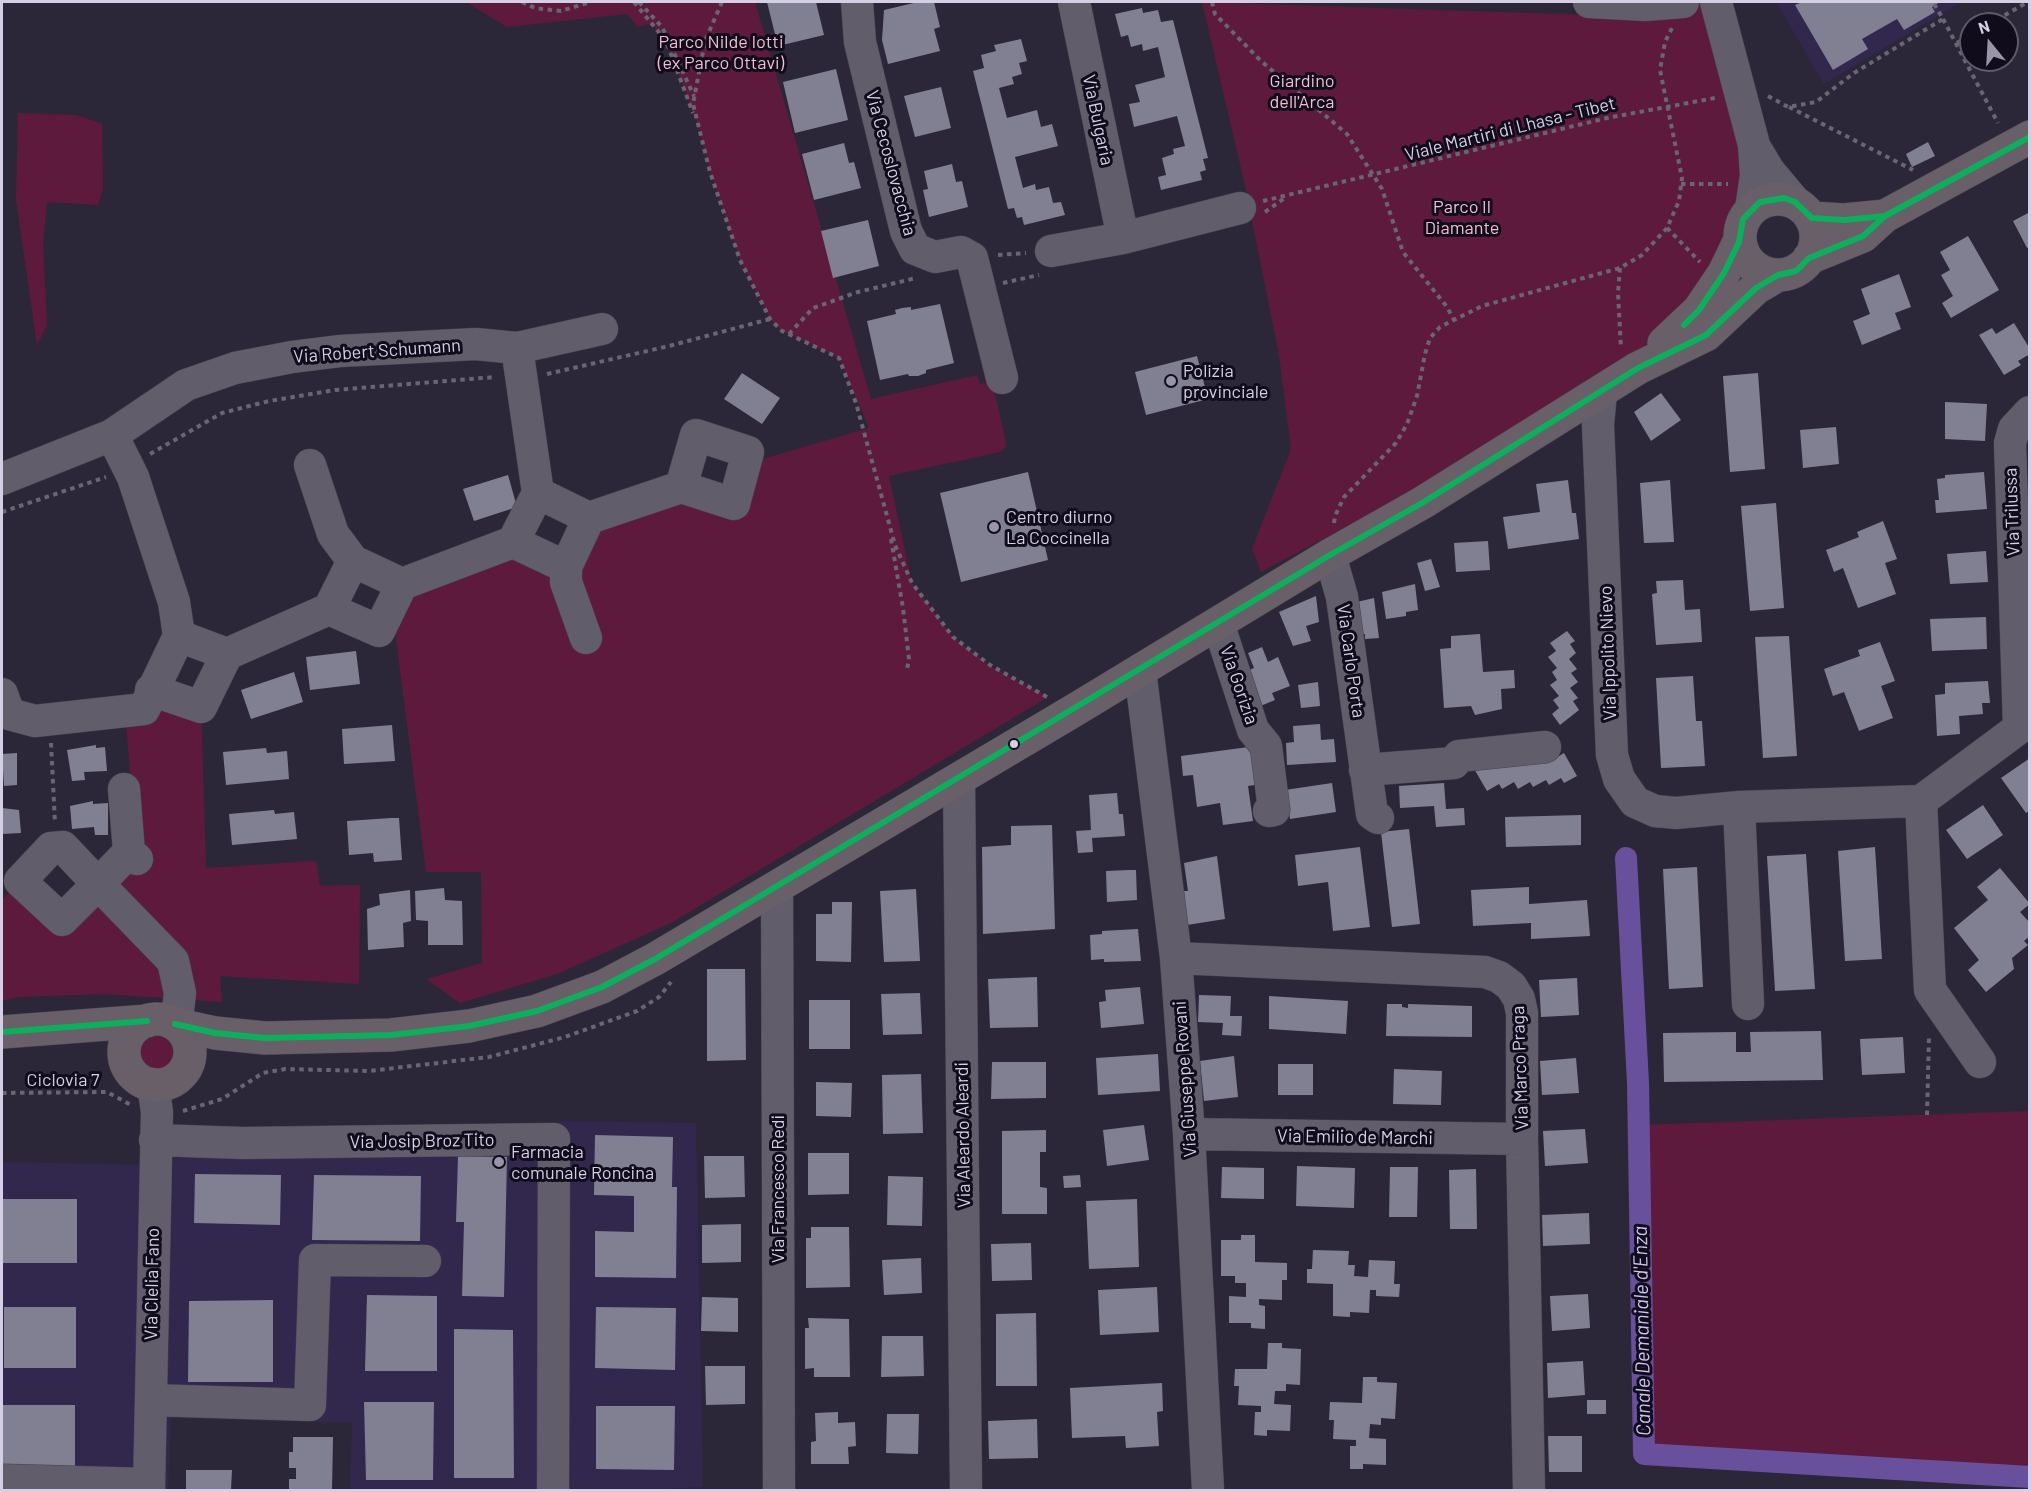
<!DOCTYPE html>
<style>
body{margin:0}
#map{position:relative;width:2031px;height:1492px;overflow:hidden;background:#2c2738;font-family:Barlow,sans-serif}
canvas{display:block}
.frame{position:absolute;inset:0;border:3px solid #d4cfe5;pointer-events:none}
.north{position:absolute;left:1959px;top:12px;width:60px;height:60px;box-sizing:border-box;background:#100c1b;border:2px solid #5e5a6c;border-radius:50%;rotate:342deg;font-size:16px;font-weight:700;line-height:24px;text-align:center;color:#d4cfe5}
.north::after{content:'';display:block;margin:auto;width:21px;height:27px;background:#9994a8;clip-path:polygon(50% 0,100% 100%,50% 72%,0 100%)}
</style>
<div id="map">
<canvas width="2031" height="1492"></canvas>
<div class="frame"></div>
<div class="north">N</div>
</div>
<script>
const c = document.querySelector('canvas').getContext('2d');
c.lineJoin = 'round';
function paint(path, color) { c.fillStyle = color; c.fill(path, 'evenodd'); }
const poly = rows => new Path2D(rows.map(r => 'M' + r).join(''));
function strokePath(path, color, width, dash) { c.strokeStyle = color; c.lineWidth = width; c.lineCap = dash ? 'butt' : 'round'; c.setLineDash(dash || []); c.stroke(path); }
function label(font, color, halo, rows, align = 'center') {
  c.font = font + ' Barlow,sans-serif'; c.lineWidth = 6; c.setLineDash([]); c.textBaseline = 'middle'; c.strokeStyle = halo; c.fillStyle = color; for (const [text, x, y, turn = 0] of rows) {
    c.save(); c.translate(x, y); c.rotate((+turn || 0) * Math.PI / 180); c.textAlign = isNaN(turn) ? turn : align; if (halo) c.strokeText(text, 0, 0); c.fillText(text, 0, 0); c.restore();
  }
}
paint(poly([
 [1776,2,1961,2,1824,84],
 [559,1121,696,1123,703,1487,640,1490,350,1490,352,1423,171,1418,168,1490,2,1490,2,1162,154,1165,231,1143,555,1139]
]), '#32274c');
paint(poly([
 [466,2,755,2,871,399,977,375,980,384,992,381,1006,443,1005,448,1000,452,889,476,912,583,953,637,990,666,1048,697,671,923,557,974,460,1003,426,979,482,963,481,872,426,872,395,631,413,594,506,556,566,582,589,518,681,487,734,503,759,460,869,428,839,358,782,331,770,319,740,260,710,172,697,123,666,41,651,23,638,27,627,14,507,27],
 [1202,2,1651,17,1709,2,1732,88,1756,277,1426,484,1261,572,1252,549,1291,449,1279,355,1244,181],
 [18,113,77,115,102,124,103,189,98,205,47,202,43,243,47,325,37,345,16,200],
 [201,707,206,868,316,861,320,886,360,885,359,984,220,976,222,1002,104,994,19,997,2,1001,2,900,20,881,62,920,137,858,126,723,144,709],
 [149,1032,170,1034,177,1041,179,1049,171,1064,161,1069,151,1068,138,1059,136,1046,143,1035],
 [2029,1111,2029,1486,1989,1484,1979,1473,1644,1454,1639,1125]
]), '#5e1a3c');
strokePath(poly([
 [1626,858,1638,1083,1644,1454,2030,1477]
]), '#68509d', 22);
paint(poly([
 [767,2,816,2,824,35,778,46],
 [918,2,934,2,940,27,934,29,940,51,888,64,882,40,884,10],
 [1802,2,1940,2,1932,7,1935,12,1904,30,1897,19,1862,39,1868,49,1833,70,1795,5],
 [1142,8,1143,13,1158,10,1161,22,1173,20,1208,158,1203,159,1206,170,1200,172,1202,180,1161,190,1158,177,1166,175,1162,158,1174,154,1173,149,1185,146,1177,116,1134,127,1129,104,1140,102,1135,85,1165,77,1158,47,1143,51,1142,44,1131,47,1128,35,1121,37,1115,14],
 [1021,39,1027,61,1019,63,1022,74,1012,77,1014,84,999,88,1007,118,1037,110,1041,127,1052,124,1058,146,1015,157,1023,188,1035,184,1036,190,1049,187,1053,203,1061,202,1065,215,1024,225,1022,217,1017,218,1014,208,1008,209,973,71,984,68,981,55,996,51,994,45],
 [836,69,848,120,795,133,783,82],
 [941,87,951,128,915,137,904,96],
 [1928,142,1935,156,1912,167,1906,154],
 [844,143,849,163,854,162,861,188,814,200,802,154],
 [952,164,956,182,962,181,968,207,929,217,923,190,928,189,924,171],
 [2030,212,2030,247,2027,248,2013,221],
 [868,220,879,266,833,278,821,231],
 [1968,236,1999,290,1951,318,1942,303,1953,296,1941,275,1950,270,1940,252],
 [1899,274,1911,307,1895,313,1901,329,1862,345,1853,321,1870,314,1861,289],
 [940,304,954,363,926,370,926,373,918,376,909,376,908,374,880,380,867,321,896,314,895,310,902,308,911,307,911,310],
 [2014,323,2030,349,2030,354,2018,361,2021,365,2004,375,1979,335,1992,328,1996,334],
 [1197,356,1208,399,1146,415,1135,372],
 [742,373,780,398,762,424,724,399],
 [1758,373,1765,469,1730,472,1723,376],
 [1661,393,1681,420,1651,441,1634,412],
 [1945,402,1987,404,1985,441,1945,439],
 [1836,427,1839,464,1803,468,1800,430],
 [1028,472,1048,560,961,582,940,493],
 [1984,472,1987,509,1936,513,1935,500,1939,500,1937,479,1945,478,1945,475],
 [508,475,517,507,474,521,463,489],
 [1568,480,1572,513,1576,513,1579,539,1508,549,1503,517,1540,512,1536,484],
 [1670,480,1674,542,1644,543,1640,483],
 [1776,503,1784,608,1750,611,1741,506],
 [1883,521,1897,559,1885,563,1896,594,1858,608,1843,568,1834,572,1826,550,1859,537,1857,532],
 [1488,541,1490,570,1456,572,1454,543],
 [1986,551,1988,582,1950,584,1947,554],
 [1431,559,1440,587,1425,591,1417,563],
 [1683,580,1685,610,1700,609,1702,642,1656,645,1652,594,1657,593,1656,581],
 [1415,584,1418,610,1406,612,1406,616,1386,619,1382,592],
 [1316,596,1319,622,1306,626,1311,641,1293,646,1279,612],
 [1374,598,1379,638,1365,639,1365,634,1352,635,1348,604],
 [1986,617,1987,649,1932,651,1930,619],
 [1567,631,1575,641,1570,644,1576,653,1569,659,1577,669,1571,673,1578,682,1570,688,1578,698,1573,701,1579,710,1560,725,1552,714,1559,708,1553,700,1559,696,1550,685,1557,680,1552,672,1557,668,1548,657,1556,651,1550,643],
 [1480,634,1483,672,1514,670,1515,688,1501,689,1502,709,1475,715,1471,706,1444,708,1440,649,1451,648,1451,636],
 [1789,636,1797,756,1763,758,1755,637],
 [1880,642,1895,681,1881,686,1893,718,1859,731,1844,692,1833,696,1824,669,1860,656,1858,650],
 [1262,647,1268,662,1278,657,1290,686,1272,693,1275,700,1258,707,1244,672,1254,668,1248,653],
 [356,651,360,684,310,690,306,657],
 [294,672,303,702,251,719,241,690],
 [1693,676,1696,721,1702,721,1705,766,1661,768,1656,678],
 [1988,681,1990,703,1982,703,1983,714,1959,716,1960,734,1937,736,1935,695,1945,694,1945,683],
 [1318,682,1320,706,1301,708,1298,685],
 [1320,724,1321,740,1334,739,1336,762,1287,765,1286,743,1294,742,1293,726],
 [392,725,395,761,344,764,342,729],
 [96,745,96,748,105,747,107,771,84,772,85,780,72,781,67,750],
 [1256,746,1261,784,1248,786,1253,821,1223,825,1220,803,1197,807,1193,775,1183,776,1181,756],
 [266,748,267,753,287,751,289,779,226,785,223,752],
 [17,753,17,785,4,786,2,754],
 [1564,753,1577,776,1564,783,1561,778,1549,785,1546,780,1533,787,1530,782,1518,789,1514,782,1502,789,1499,784,1487,791,1473,767,1551,761],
 [2030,758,2030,810,2026,813,2001,778],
 [1332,783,1336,812,1290,819,1285,790],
 [1444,783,1446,809,1464,808,1465,825,1436,827,1434,806,1400,808,1399,786],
 [1117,793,1119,814,1123,814,1125,836,1092,838,1093,852,1078,853,1076,831,1091,830,1089,795],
 [93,801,93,804,108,803,108,835,95,835,94,827,72,829,70,806],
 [1983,805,2003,835,1967,859,1946,830],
 [2,808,19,810,21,833,2,834],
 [274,810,275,814,294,812,297,839,232,845,229,814],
 [1581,815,1581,845,1506,847,1505,817],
 [391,818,399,818,402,860,374,862,373,853,349,855,347,821],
 [1052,825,1055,929,983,934,982,847,1011,845,1011,826],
 [1409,829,1420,924,1392,927,1381,832],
 [1360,847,1370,927,1333,931,1328,882,1298,886,1295,855],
 [1875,847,1882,959,1845,961,1838,851],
 [1806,854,1815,989,1775,991,1767,856],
 [1217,856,1225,919,1187,925,1183,891,1188,891,1184,863],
 [1697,867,1703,987,1669,989,1663,869],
 [2000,868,2030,904,2020,912,2030,923,2030,936,2024,941,2028,945,2012,958,2014,969,1986,992,1968,970,1979,960,1954,928,1988,900,1977,887],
 [1129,870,1136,870,1137,900,1107,902,1106,871],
 [1529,887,1529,904,1587,900,1590,936,1531,939,1531,923,1473,926,1471,890],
 [444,888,445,900,462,901,463,945,428,945,428,921,416,920,415,891],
 [916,889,920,961,884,962,880,891],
 [410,890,411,921,403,923,404,947,368,950,367,909,380,905,379,894],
 [832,902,852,902,851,962,816,961,816,914,832,914],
 [1138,929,1141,961,1104,962,1104,959,1091,960,1090,935,1102,934,1102,931],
 [707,969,745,969,746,1060,707,1061],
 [1037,977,1038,1027,990,1028,988,979],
 [1577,978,1579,1015,1541,1017,1539,980],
 [1140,987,1144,1024,1101,1028,1099,1002,1106,1001,1105,990],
 [920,993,922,1034,883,1035,881,994],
 [1199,995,1231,996,1230,1016,1242,1016,1241,1036,1222,1035,1223,1023,1198,1022],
 [1269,996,1348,1001,1346,1034,1269,1029],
 [809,1000,850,1000,850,1049,809,1049],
 [1387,1004,1402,1004,1402,1007,1408,1008,1408,1004,1472,1006,1472,1037,1386,1036],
 [1821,1031,1823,1080,1664,1082,1663,1033,1736,1032,1736,1052,1751,1052,1750,1032],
 [1903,1037,1905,1073,1862,1075,1860,1039],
 [1158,1054,1160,1091,1098,1095,1096,1058],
 [1234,1056,1238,1097,1204,1101,1200,1061],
 [1576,1058,1579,1093,1542,1095,1540,1061],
 [992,1062,1046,1062,1046,1098,991,1099],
 [1278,1064,1313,1064,1313,1095,1278,1095],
 [1394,1069,1442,1071,1441,1105,1393,1104],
 [921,1074,923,1133,883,1134,882,1075],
 [816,1082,852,1083,851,1117,816,1116],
 [1144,1125,1149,1160,1107,1166,1103,1130],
 [1585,1129,1588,1163,1545,1166,1543,1131],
 [1046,1130,1046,1152,1040,1152,1040,1187,1047,1188,1047,1214,1002,1214,1002,1131],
 [595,1135,673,1137,672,1187,677,1187,676,1278,595,1277,595,1231,634,1232,634,1196,594,1195],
 [808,1153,849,1153,849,1194,808,1195],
 [458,1156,507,1157,504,1297,462,1296,464,1222,456,1222],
 [704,1156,744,1156,745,1197,705,1198],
 [1297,1166,1355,1168,1354,1208,1296,1206],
 [1222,1167,1264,1168,1264,1199,1221,1198],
 [1390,1167,1418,1167,1417,1217,1389,1217],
 [1476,1169,1477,1229,1450,1229,1449,1170],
 [195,1174,281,1175,280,1225,194,1223],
 [314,1175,421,1176,420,1241,312,1240],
 [1080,1175,1081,1187,1064,1188,1063,1176],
 [888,1176,923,1177,922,1226,887,1225],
 [2,1199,77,1199,77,1263,2,1263],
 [1137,1199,1139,1267,1089,1269,1086,1201],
 [1589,1213,1590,1244,1543,1246,1542,1215],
 [741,1224,741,1262,702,1263,702,1225],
 [811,1227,849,1227,850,1287,806,1288,806,1238,811,1238],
 [1241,1235,1255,1235,1255,1262,1287,1263,1287,1280,1282,1280,1282,1300,1259,1299,1259,1305,1265,1306,1265,1329,1251,1328,1251,1323,1229,1323,1229,1296,1246,1297,1246,1283,1235,1283,1235,1276,1221,1276,1221,1240,1241,1240],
 [1031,1243,1032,1280,992,1281,991,1244],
 [1313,1250,1349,1251,1348,1265,1355,1265,1354,1276,1368,1277,1369,1260,1395,1261,1394,1284,1400,1284,1399,1297,1376,1296,1376,1290,1370,1290,1369,1313,1350,1312,1350,1317,1333,1316,1333,1284,1307,1283,1307,1269,1312,1269],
 [921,1258,922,1293,884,1295,882,1260],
 [1157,1287,1159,1332,1100,1335,1098,1290],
 [1588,1294,1590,1328,1552,1331,1550,1296],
 [367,1295,437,1296,437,1371,365,1371],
 [702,1297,738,1298,738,1332,701,1331],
 [273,1300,273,1382,188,1382,189,1301],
 [4,1307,76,1307,76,1368,4,1368],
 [596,1307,676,1308,675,1370,595,1368],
 [1036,1313,1037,1386,996,1386,996,1314],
 [808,1318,849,1319,850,1377,814,1377,814,1368,805,1369,805,1328,809,1328],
 [454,1329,513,1330,514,1478,454,1478],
 [882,1336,923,1336,924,1376,881,1377],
 [1268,1343,1282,1343,1282,1348,1301,1349,1300,1385,1286,1384,1286,1391,1275,1391,1274,1404,1291,1405,1290,1431,1267,1430,1267,1436,1254,1435,1255,1412,1261,1412,1261,1406,1238,1405,1239,1386,1234,1386,1235,1369,1267,1369],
 [1583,1361,1585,1395,1548,1398,1547,1363],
 [705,1366,745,1366,745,1404,706,1405],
 [1363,1377,1377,1377,1377,1382,1397,1383,1395,1419,1381,1418,1381,1425,1370,1424,1369,1438,1386,1439,1386,1465,1363,1464,1363,1469,1350,1469,1350,1446,1356,1446,1356,1440,1333,1439,1334,1420,1329,1420,1330,1402,1362,1403],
 [1162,1383,1163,1411,1157,1412,1159,1446,1126,1448,1125,1436,1072,1438,1070,1388],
 [1587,1400,1606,1400,1606,1414,1587,1414],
 [364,1402,434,1402,433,1480,366,1480],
 [3,1405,75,1405,75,1466,3,1466],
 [596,1406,675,1406,674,1470,596,1469],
 [838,1412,838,1423,855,1422,856,1446,848,1447,849,1464,811,1464,811,1442,816,1441,815,1413],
 [887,1414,919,1414,918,1454,886,1453],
 [1037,1419,1038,1458,989,1459,988,1421],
 [1548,1436,1582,1436,1582,1472,1549,1472],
 [293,1437,333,1437,332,1490,289,1490,289,1479,296,1479,296,1468,289,1468,289,1452,293,1452],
 [186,1470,232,1470,231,1490,186,1490]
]), '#808092');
const minor = poly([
 [857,2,860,42,906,231,915,249,935,257,961,252,972,258,1002,378],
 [1589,2,1645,5,1683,2],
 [1716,2,1754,145,1756,176,1751,209],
 [1754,146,1769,171,1795,202],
 [1123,238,1240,208],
 [1051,251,1123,238,1074,2],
 [517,348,538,493],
 [1601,392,1598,425,1612,755,1619,779,1635,802,1655,811,1676,813,1739,807,1921,801,2030,720],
 [310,465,333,534,353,561],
 [2,479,112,435,186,385,235,368,292,357,340,351,476,344,517,348,602,329],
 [513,542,566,567,589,518],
 [1330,555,1342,597,1372,814,1378,818],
 [566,567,566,582,586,638],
 [329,609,379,631,402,584],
 [1218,623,1253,730,1266,746,1274,810,1269,811],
 [179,636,227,654,329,609,353,561,402,584,513,542,538,493,589,518,681,487,696,435,748,452,734,504,681,487],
 [1140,670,1176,958,1189,1134,1208,1490],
 [151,690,201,707,227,654],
 [2,694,9,714,35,721,144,709,179,636,174,602,133,477,112,435],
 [2019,727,2010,443,2014,429,2030,412],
 [1365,770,1454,763,1459,756,1545,747],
 [959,779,966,1490],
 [124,789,129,852],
 [1921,801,1930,990,1980,1062],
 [1739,807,1748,1004],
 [137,859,129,852,98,884,62,920,20,881,51,848,63,847,98,884,105,891,173,961,180,993,178,1010,171,1022],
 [777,887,779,1490],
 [1176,958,1485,972,1499,977,1511,986,1519,999,1522,1013,1522,1139,1529,1490],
 [1189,1134,1522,1139],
 [155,1140,243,1143,554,1139,553,1490],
 [151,1400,310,1405,315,1260,425,1261],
 [2,1480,149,1484],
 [149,1490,157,1112,153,1084]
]);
const major = poly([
 '1740 237a38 38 0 1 1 76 0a38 38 0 1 1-76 0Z',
 [1812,218,1844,220,1885,216],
 [1809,258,1863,236,1885,216,2030,137],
 [1664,343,1699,310,1724,273,1739,242],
 '124 1052a33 33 0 1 1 66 0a33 33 0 1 1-66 0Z',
 [175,1024,215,1033,265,1038,391,1035,469,1026,537,1011,602,987,655,959,1073,711,1330,555,1422,503,1638,368,1706,335,1756,288,1778,275],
 [2,1032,147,1021]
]);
strokePath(minor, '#474352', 33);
strokePath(major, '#474352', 34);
strokePath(poly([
 [522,2,535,8,561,11,590,2],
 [634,2,666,41,693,113],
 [639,2,662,27,694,96],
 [722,2,705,41,693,104,710,172,740,260,770,319,782,331,839,358,856,403,895,545,912,583,953,637,990,665,1047,697],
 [1212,2,1215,14,1261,61,1347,134,1382,189,1403,252,1447,307,1454,320],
 [1943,19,1998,123],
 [1989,24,2028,2],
 [1957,43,1971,34],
 [1768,96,1788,107,1816,102,1854,73,1943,19,1933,2],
 [1789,107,1913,170],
 [1681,184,1728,184],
 [1263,201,1607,118,1715,98],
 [1265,212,1286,197],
 [1667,228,1700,262],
 [998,255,1026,253],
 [1620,268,1618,293,1621,348],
 [1003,283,1039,275],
 [789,334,813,308,858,292,916,278],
 [547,374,669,346,770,319],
 [150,454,222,413,269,401,335,390,495,377],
 [2,512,106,477],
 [1334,523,1335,516,1344,497,1396,443,1407,424,1417,396,1425,354,1430,338,1440,327,1482,306,1620,268,1642,255,1667,228,1679,201,1682,178,1660,70,1665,42,1672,28],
 [891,539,903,608,909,659,907,669],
 [51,743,55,823],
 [2,1093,107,1092,131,1105],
 [183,1111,222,1099,263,1073,285,1069,369,1071,489,1057,565,1037,637,1011,659,997,671,982],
 [1927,1115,1929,1036]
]), '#696573', 4, [4.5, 4.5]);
strokePath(minor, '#615d6b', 32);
strokePath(major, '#685f69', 33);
strokePath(poly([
 [1684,325,1699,310,1724,273,1739,242,1743,219,1760,202,1784,198,1795,202,1812,218,1844,220,1885,216],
 [175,1024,215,1033,265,1038,391,1035,469,1026,537,1011,602,987,655,959,1330,555,1422,503,1638,368,1706,335,1756,288,1778,275,1796,271,1809,258,1863,236,1885,216,2030,137],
 [2,1032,147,1021]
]), '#0daf5c', 6);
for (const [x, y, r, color] of [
 [1171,381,6,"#9994a8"],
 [994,527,6,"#9994a8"],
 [1014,744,5,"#d4cfe5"],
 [499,1162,6,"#9994a8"]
]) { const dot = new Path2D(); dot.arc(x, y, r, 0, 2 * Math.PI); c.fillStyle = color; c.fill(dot); strokePath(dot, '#100c1b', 2); }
label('18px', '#f2bed0', '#100c1b', [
 ["Parco Nilde Iotti",721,42],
 ["(ex Parco Ottavi)",721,63],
 ["Giardino",1302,81],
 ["dell'Arca",1302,102],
 ["Parco Il",1462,207],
 ["Diamante",1462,228]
]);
label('18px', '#d4cfe5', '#100c1b', [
 ["Via Bulgaria",1098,120,78],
 ["Viale Martiri di Lhasa - Tibet",1510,129,-14],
 ["Via Cecoslovacchia",891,163,75],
 ["Via Robert Schumann",377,351,-4],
 ["Via Trilussa",2012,512,-92],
 ["Via Ippolito Nievo",1608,653,-92],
 ["Via Carlo Porta",1351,661,82],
 ["Via Gorizia",1239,685,71],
 ["Via Marco Praga",1520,1068,-92],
 ["Via Giuseppe Rovani",1185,1079,-94],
 ["Ciclovia 7",63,1080],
 ["Via Aleardo Aleardi",963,1135,-91],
 ["Via Emilio de Marchi",1355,1137,1],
 ["Via Josip Broz Tito",422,1141,-1],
 ["Via Francesco Redi",778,1189,-90],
 ["Via Clelia Fano",152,1284,-89]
]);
label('18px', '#d4cfe5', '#100c1b', [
 ["Polizia",1183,371],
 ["provinciale",1183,392],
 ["Centro diurno",1006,517],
 ["La Coccinella",1006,538],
 ["Farmacia",511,1152],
 ["comunale Roncina",511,1173]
], 'left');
label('italic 20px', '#ccc2ef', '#100c1b', [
 ["Canale Demaniale d'Enza",1642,1331,-91]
]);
</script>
